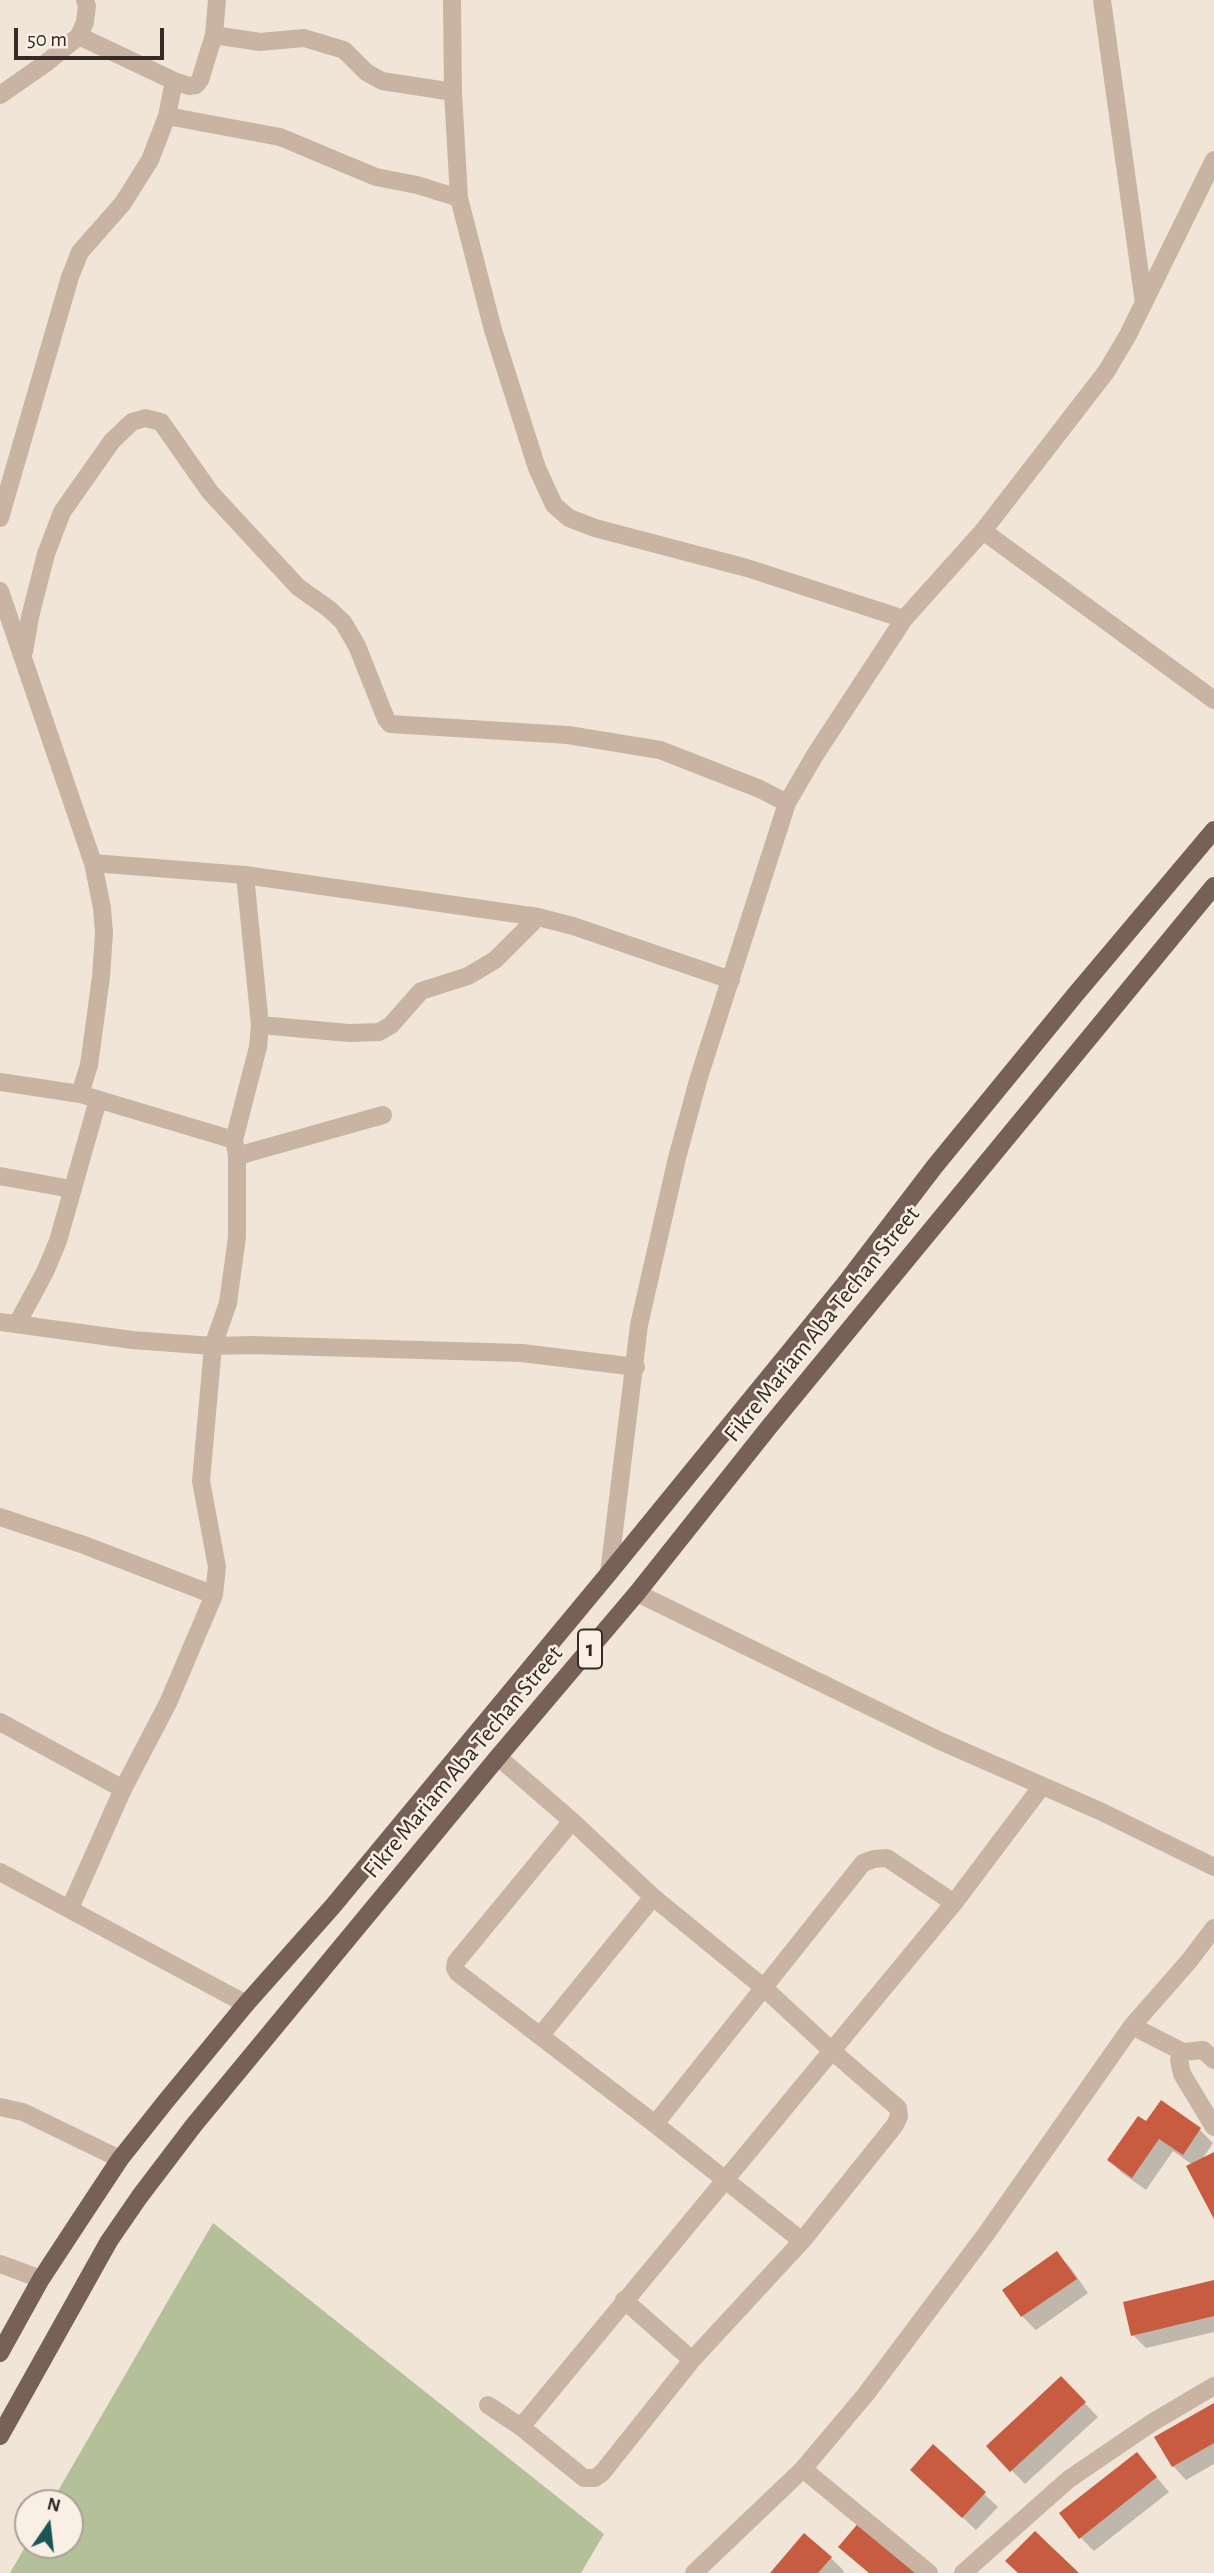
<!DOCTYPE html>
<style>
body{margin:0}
#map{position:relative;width:1214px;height:2573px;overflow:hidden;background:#f1e5d8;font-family:"Alegreya Sans",sans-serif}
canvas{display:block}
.north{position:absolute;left:14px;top:2489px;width:70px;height:70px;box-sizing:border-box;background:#f9efe5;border:2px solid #aba099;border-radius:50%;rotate:14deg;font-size:19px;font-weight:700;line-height:28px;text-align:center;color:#352a26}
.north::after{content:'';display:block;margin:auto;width:24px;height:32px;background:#1b5557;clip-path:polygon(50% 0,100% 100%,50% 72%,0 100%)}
.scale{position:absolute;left:14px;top:28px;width:150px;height:32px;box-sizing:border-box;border:4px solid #352a26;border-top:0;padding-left:9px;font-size:21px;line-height:24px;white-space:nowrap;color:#352a26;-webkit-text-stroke:5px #f9efe5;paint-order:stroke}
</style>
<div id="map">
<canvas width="1214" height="2573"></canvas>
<div class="north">N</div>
<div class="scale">50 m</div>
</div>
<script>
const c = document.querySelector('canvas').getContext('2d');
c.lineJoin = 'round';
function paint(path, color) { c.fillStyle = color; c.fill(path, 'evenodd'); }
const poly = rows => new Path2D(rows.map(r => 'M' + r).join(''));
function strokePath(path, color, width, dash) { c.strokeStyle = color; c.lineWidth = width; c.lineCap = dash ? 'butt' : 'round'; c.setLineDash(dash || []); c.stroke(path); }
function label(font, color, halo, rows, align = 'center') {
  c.font = font + ' "Alegreya Sans",sans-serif'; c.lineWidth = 5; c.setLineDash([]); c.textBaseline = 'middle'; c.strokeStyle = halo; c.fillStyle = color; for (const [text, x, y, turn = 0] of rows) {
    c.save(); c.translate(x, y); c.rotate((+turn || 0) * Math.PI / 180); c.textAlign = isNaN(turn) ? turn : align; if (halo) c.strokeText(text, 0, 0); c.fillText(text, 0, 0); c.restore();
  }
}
paint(poly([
 [213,2223,604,2534,581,2573,10,2573,28,2542,28,2545,70,2545,70,2503,51,2503]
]), '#b4c098');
paint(poly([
 [1161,2102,1200,2130,1213,2143,1201,2161,1214,2154,1214,2215,1193,2165,1173,2151,1146,2190,1122,2173,1109,2160,1146,2124],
 [1057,2254,1070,2267,1088,2293,1036,2330,1022,2316,1004,2291],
 [1214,2281,1214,2332,1146,2348,1133,2335],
 [1074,2392,1098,2417,1025,2484,988,2446],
 [1214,2405,1214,2464,1186,2480,1173,2466],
 [934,2447,998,2507,976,2530,926,2483],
 [1137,2454,1169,2492,1094,2551,1080,2537],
 [831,2558,844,2571,843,2573,772,2573]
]), '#0003');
paint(poly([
 [1161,2100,1201,2128,1183,2155,1159,2139,1132,2178,1107,2160,1138,2116,1146,2121],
 [1214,2152,1214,2219,1186,2166],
 [1057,2251,1077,2279,1021,2317,1002,2290],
 [1214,2280,1214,2316,1131,2336,1123,2302],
 [1061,2376,1086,2402,1010,2472,986,2446],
 [1214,2403,1214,2443,1172,2467,1154,2437],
 [933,2444,986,2492,962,2518,910,2470],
 [1137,2452,1157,2477,1079,2539,1059,2513],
 [861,2520,918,2568,914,2573,869,2573,838,2547],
 [1035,2531,1079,2573,1018,2573,1005,2561],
 [804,2533,832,2557,818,2573,770,2573]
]), '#c85c40');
strokePath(poly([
 [452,0,453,92,459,198,493,330,537,468,554,505,569,518,595,528,747,568,904,619],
 [1102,0,1144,303],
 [214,35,260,42,304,38,344,50,366,72,382,81,453,92],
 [79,36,85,22,87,6,85,0],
 [0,95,46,63,79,36,174,81,189,86,196,85,200,80,214,35,217,0],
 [167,116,280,137,376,177,417,185,459,198],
 [0,518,70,277,80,252,123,203,150,160,167,116,174,81],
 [983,531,1214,700],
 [0,591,93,863,102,908,104,933,101,977,89,1065,80,1094,234,1140,237,1156,237,1237,228,1303,213,1346,201,1481,217,1567,214,1595,168,1703,123,1789,70,1908],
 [24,652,30,617,46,554,62,512,112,441,132,422,145,418,161,422,210,492,298,587,329,609,343,622,357,646,386,719,390,724,568,735,660,750,760,789,787,803],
 [93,863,245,875,538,917,573,926,731,980],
 [260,1025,349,1033,379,1032,391,1025,421,991,468,976,495,960,538,917],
 [0,1082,80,1094],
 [234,1140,258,1047,260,1025,245,875],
 [237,1156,383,1115],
 [0,1176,71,1189],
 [0,1322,132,1340,213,1346,251,1345,522,1353,636,1367],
 [17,1324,45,1272,58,1241,98,1100],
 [0,1517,84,1545,214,1595],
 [609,1573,639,1325,677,1158,699,1077,787,803,815,755,904,619,983,531,1106,372,1128,335,1214,160],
 [637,1593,938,1740,1102,1812,1214,1867],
 [0,1722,123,1789],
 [572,1821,456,1962,455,1968,458,1973,655,2124,802,2241],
 [0,1872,246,2004],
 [1132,2026,1183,2052,1203,2050,1214,2060],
 [540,2036,653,1897],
 [1183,2052,1179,2060,1182,2074,1214,2127],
 [0,2107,23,2112,120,2159],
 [655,2124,863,1863,874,1859,887,1858,954,1903],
 [0,2264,41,2279],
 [624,2300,692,2360],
 [488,2405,521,2427,584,2478,595,2478,602,2473,692,2360,802,2241,895,2125,899,2116,898,2108,831,2050,763,1987,653,1897,572,1821,498,1757],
 [521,2427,954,1903,1042,1786],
 [803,2469,929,2573],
 [694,2573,803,2469,866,2394,986,2234,1132,2026,1189,1961,1214,1928],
 [963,2573,1069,2479,1153,2422,1214,2386]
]), '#c9b4a4', 18);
strokePath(poly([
 [0,2353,41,2279,81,2218,120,2159,166,2101,246,2004,333,1906,609,1573,844,1285,935,1166,1075,995,1214,830],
 [0,2436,109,2241,140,2196,194,2125,498,1757,637,1593,769,1427,1214,886]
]), '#776057', 18);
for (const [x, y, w] of [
 [590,1649,24]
]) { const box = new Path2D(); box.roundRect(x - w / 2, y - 19.5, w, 39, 5); c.fillStyle = '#f9efe5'; c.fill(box); strokePath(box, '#352a26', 2); }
label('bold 23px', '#352a26', null, [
 ["1",590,1649]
]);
label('24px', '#352a26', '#f9efe5', [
 ["Fikre Mariam Aba Techan Street",822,1324,-51],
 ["Fikre Mariam Aba Techan Street",463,1762,-50]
]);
</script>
